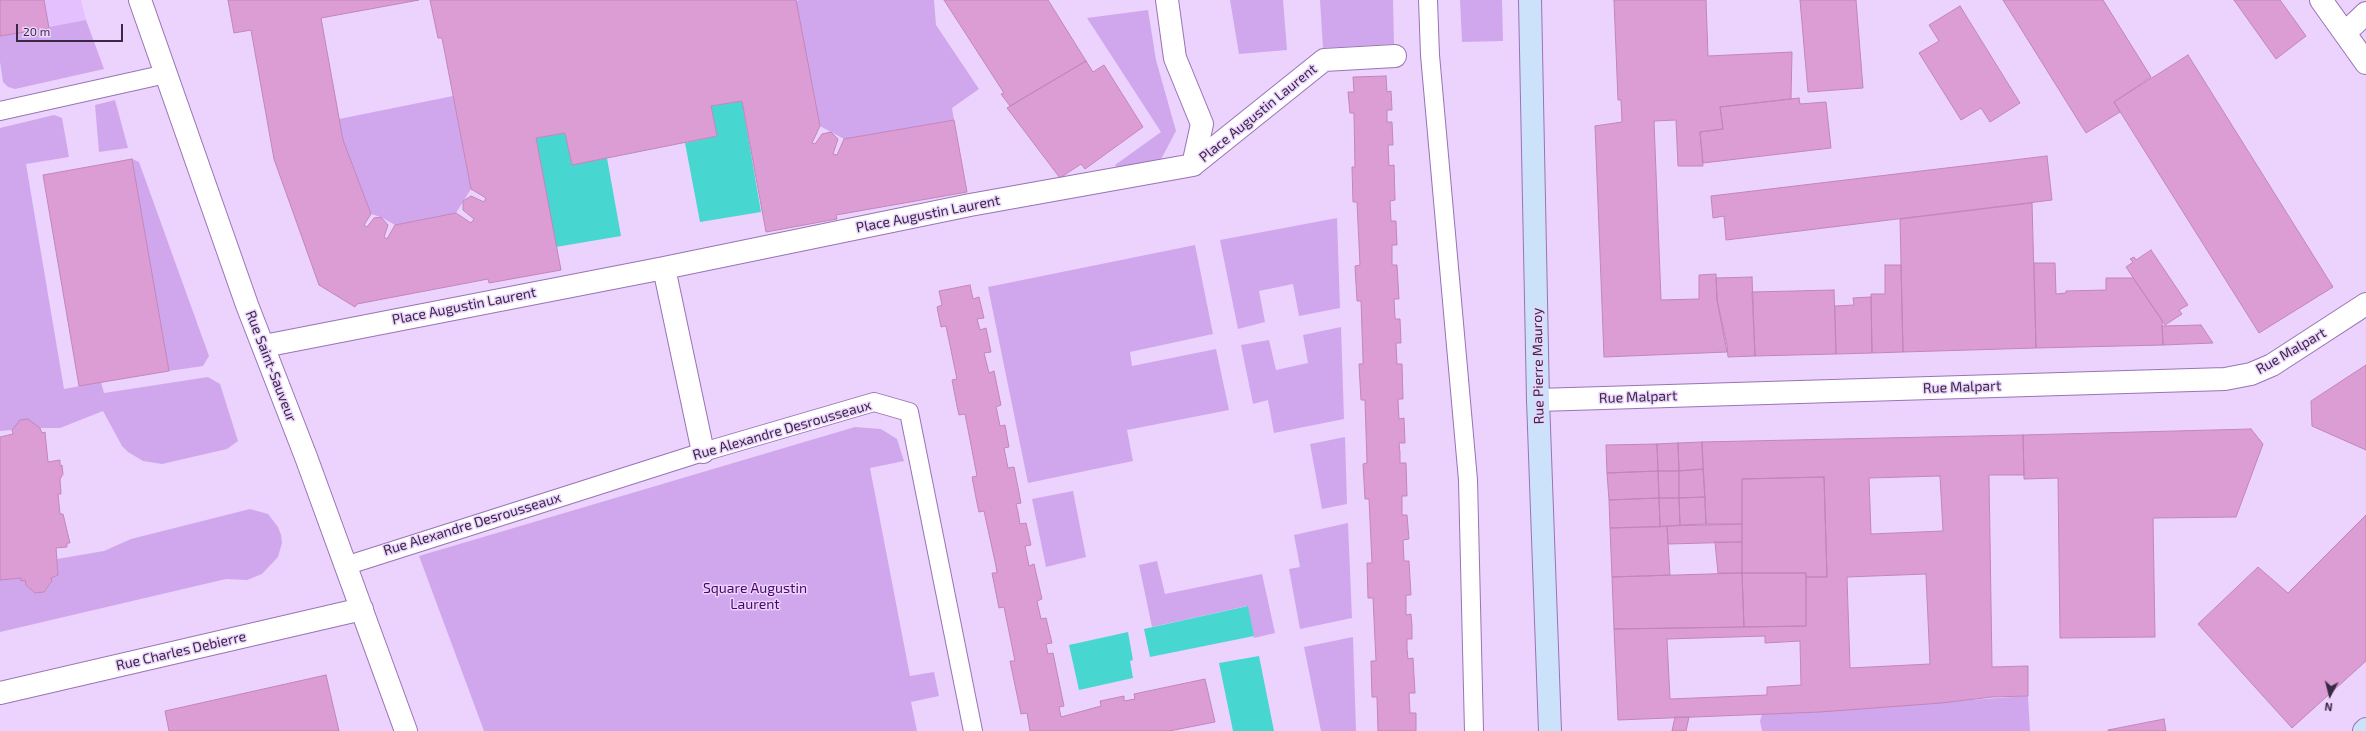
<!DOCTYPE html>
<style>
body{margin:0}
#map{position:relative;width:2366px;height:731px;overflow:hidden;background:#ebd3fd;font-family:"Exo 2",sans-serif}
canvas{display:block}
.north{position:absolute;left:2310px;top:675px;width:40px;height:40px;-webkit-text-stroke:3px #ebd3fd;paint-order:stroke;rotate:187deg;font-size:11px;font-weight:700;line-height:16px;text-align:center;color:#392944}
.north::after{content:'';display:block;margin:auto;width:14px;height:18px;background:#392944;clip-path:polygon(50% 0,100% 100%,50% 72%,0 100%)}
.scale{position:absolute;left:16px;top:24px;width:107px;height:18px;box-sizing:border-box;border:2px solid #392944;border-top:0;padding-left:5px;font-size:12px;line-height:14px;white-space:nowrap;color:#392944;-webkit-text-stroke:3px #ebd3fd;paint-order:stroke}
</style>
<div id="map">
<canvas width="2366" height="731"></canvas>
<div class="north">N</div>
<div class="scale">20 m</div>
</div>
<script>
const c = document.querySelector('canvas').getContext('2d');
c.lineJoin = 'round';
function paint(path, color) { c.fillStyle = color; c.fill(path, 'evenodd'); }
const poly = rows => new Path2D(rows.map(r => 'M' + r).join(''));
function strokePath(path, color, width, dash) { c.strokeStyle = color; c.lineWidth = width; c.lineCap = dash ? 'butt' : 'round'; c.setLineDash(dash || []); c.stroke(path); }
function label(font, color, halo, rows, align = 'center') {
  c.font = font + ' "Exo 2",sans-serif'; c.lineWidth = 3; c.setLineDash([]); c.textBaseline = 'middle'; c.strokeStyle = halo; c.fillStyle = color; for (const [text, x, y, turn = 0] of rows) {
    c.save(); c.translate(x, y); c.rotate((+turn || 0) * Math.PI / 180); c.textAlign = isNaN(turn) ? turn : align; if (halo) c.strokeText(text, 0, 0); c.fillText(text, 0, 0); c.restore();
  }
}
paint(poly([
 [0,0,81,0,86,20,0,36]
]), '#e4c1fe');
paint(poly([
 [800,0,934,0,936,25,979,89,952,108,954,120,844,139,820,126,796,1],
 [1230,0,1283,0,1287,50,1239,54],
 [1320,0,1393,0,1394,44,1323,48],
 [1460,0,1502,0,1503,41,1462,42],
 [1148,10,1156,60,1176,131,1159,163,1118,169,1115,165,1161,132,1087,18],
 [86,20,104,69,15,89,8,87,3,82,0,62,0,36],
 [453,96,471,189,456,213,395,225,381,217,371,214,343,140,339,119],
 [115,100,128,148,99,152,95,105],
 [54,115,62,118,69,157,26,164,64,389,101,382,104,393,208,377,220,384,238,441,227,449,162,464,143,461,128,452,122,446,103,411,60,428,40,428,28,420,12,430,0,431,0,128],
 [132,159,139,162,209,356,203,366,169,371],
 [1337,218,1340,308,1299,316,1293,284,1259,291,1265,322,1238,329,1220,240],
 [1195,245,1213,334,1130,352,1132,366,1216,349,1229,410,1127,430,1133,461,1028,483,988,287],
 [1341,327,1344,419,1274,433,1268,400,1253,404,1241,345,1269,340,1276,370,1308,363,1303,335],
 [855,427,881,429,897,439,904,461,870,468,910,676,934,672,939,696,911,702,917,731,484,731,419,556],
 [1345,437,1347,504,1322,509,1310,444],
 [1073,491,1086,557,1046,567,1032,499],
 [250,509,268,514,278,527,281,535,282,543,278,557,262,574,247,580,226,579,0,632,0,580,21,578,21,581,25,580,26,585,35,593,44,592,52,582,51,578,58,575,57,559,104,551,131,539],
 [1348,523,1352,618,1300,629,1289,569,1300,567,1294,535],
 [1157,561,1165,594,1262,574,1275,633,1254,638,1247,606,1152,627,1139,565],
 [1353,637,1356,731,1321,731,1304,647],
 [2028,696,2030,731,1762,731,1760,721,1762,714]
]), '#d0a7ed');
paint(poly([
 [742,101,761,212,700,222,685,143,717,136,711,106],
 [565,133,572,165,607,158,621,236,556,247,536,138],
 [1248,606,1254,636,1150,657,1144,629],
 [1128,632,1133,660,1130,661,1133,678,1079,690,1069,645],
 [1259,656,1274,731,1233,731,1219,663]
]), '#48d7d0');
const building = poly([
 [0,0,44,0,49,28,0,36,0,0],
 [228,0,419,0,321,18,343,140,371,214,364,225,367,227,374,218,381,217,388,225,384,237,387,239,395,225,456,213,471,223,474,219,463,210,463,201,471,196,484,202,486,198,471,189,442,38,438,38,430,0,796,0,820,126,812,143,815,144,822,134,831,132,838,139,833,154,837,155,844,139,954,120,967,192,836,215,837,219,766,232,742,101,711,106,717,136,572,165,565,133,536,138,561,270,489,283,488,279,357,304,355,307,319,285,274,159,251,30,234,33,228,0],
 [944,0,1048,0,1086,61,1010,106,1001,94,1004,93,944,0],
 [1614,0,1706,0,1708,56,1792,52,1791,99,1720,107,1723,129,1700,132,1703,166,1678,166,1676,120,1654,121,1661,300,1699,299,1699,275,1716,274,1717,300,1727,352,1604,357,1595,126,1622,122,1621,100,1618,100,1614,0],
 [1800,0,1856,0,1863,88,1808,92,1800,0],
 [2003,0,2103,0,2151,77,2114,102,2120,112,2086,133,2003,0],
 [2234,0,2280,0,2306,36,2276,59,2234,0],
 [1960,6,2020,103,1990,122,1981,108,1961,120,1919,53,1939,41,1929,25,1960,6],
 [2188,55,2333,287,2259,333,2114,102,2188,55],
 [1086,61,1093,72,1104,65,1143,127,1085,169,1081,164,1060,178,1007,108,1086,61],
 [1386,76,1387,92,1391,91,1392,110,1387,110,1387,122,1392,122,1393,145,1388,145,1389,166,1394,165,1395,200,1390,201,1391,221,1396,221,1397,245,1392,245,1392,265,1397,265,1399,299,1394,299,1395,319,1400,319,1401,343,1396,343,1397,364,1402,364,1403,399,1398,399,1399,419,1404,418,1405,443,1399,443,1400,453,1400,463,1406,463,1407,496,1402,496,1402,515,1407,515,1409,539,1403,540,1404,561,1409,561,1411,595,1406,595,1406,615,1411,614,1412,626,1412,639,1407,639,1407,649,1408,659,1413,658,1415,693,1409,693,1410,713,1416,713,1416,731,1378,731,1377,697,1372,697,1371,661,1376,661,1373,598,1368,598,1367,563,1372,563,1369,499,1365,499,1363,464,1367,463,1365,400,1361,400,1359,364,1363,364,1363,359,1361,301,1357,301,1355,266,1360,265,1357,202,1353,202,1352,167,1355,167,1354,113,1350,113,1348,92,1354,92,1353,77,1386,76],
 [1799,98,1800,104,1826,102,1831,148,1703,163,1700,132,1723,129,1720,107,1799,98],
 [2047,156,2052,200,1726,240,1724,216,1713,218,1711,196,2047,156],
 [132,159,169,371,79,386,43,175,132,159],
 [2032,203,2036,348,1903,352,1900,219,2032,203],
 [2151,250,2188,305,2179,310,2182,314,2165,325,2126,267,2133,262,2130,259,2134,257,2136,260,2151,250],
 [2034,263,2055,263,2056,294,2066,293,2066,291,2106,290,2106,278,2133,278,2162,320,2163,345,2036,348,2034,263],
 [1885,265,1901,265,1903,352,1872,353,1871,294,1885,294,1885,265],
 [1752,277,1755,356,1728,357,1727,345,1717,300,1716,278,1752,277],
 [970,285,973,299,979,297,984,318,977,319,980,330,986,328,991,352,984,353,989,373,994,371,1001,405,996,407,997,411,1000,426,1005,425,1009,447,1004,448,1008,468,1014,467,1021,503,1016,504,1018,512,1020,524,1026,523,1031,545,1025,546,1029,566,1034,564,1042,599,1037,601,1041,619,1046,618,1052,643,1046,644,1048,654,1053,653,1064,706,1059,707,1061,717,1101,706,1100,701,1124,696,1124,701,1135,699,1134,694,1205,679,1215,722,1169,731,1030,731,1027,713,1021,714,1010,661,1015,661,1004,607,999,608,992,573,997,573,996,566,984,511,979,512,977,503,972,477,977,476,965,414,959,415,957,406,952,380,957,379,946,326,941,327,937,307,942,305,939,291,970,285],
 [1834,290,1836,354,1755,356,1752,292,1834,290],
 [1871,297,1872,353,1836,354,1835,306,1854,305,1853,298,1871,297],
 [2201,325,2213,343,2163,345,2162,326,2201,325],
 [2366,365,2366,450,2312,426,2311,401,2366,365],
 [28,419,40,428,42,433,45,432,48,462,60,460,60,466,62,465,63,474,60,479,61,494,58,494,60,514,63,514,70,543,67,543,67,547,56,548,58,575,51,578,52,581,44,592,35,593,26,585,25,580,21,581,21,578,0,580,0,437,13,434,12,430,20,420,28,419],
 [2251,429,2263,444,2236,517,2153,518,2155,637,2060,638,2058,478,2024,479,2023,435,2251,429],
 [2023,435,2024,475,1989,475,1992,667,2028,666,2028,696,1992,697,1941,703,1820,712,1618,720,1614,629,1806,626,1806,577,1827,577,1824,477,1742,479,1742,524,1706,524,1702,442,2023,435],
 [1940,476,1943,531,1871,534,1869,478,1940,476],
 [1926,574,1930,664,1850,668,1847,577,1926,574],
 [1765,636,1765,643,1800,641,1801,685,1767,687,1767,695,1670,699,1667,639,1765,636],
 [1702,442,1703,469,1679,471,1678,443,1702,442],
 [1678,443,1679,471,1658,471,1657,444,1678,443],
 [1657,444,1658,471,1607,473,1606,445,1657,444],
 [1703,469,1705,497,1679,498,1679,471,1703,469],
 [1658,471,1679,471,1679,498,1659,498,1658,471],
 [1658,471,1659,498,1609,500,1607,473,1658,471],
 [1824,477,1827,577,1806,577,1806,573,1742,573,1742,479,1824,477],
 [1705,497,1706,524,1680,525,1679,498,1705,497],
 [1659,498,1660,527,1610,528,1609,500,1659,498],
 [1659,498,1679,498,1680,525,1660,527,1659,498],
 [2366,515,2366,661,2292,728,2198,624,2258,567,2288,593,2366,515],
 [1742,524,1742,542,1668,544,1667,526,1742,524],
 [1667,526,1670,575,1612,577,1610,528,1667,526],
 [1715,542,1742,542,1742,573,1718,573,1715,542],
 [1742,573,1744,627,1614,629,1612,577,1742,573],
 [1742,573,1806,573,1806,626,1744,627,1742,573],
 [326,675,339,731,169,731,165,711,326,675],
 [1675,717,1689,717,1686,731,1672,731,1675,717],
 [2164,719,2166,731,2108,731,2108,730,2164,719]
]);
paint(building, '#dc9dd5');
strokePath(building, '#c285bb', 1);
const lane = poly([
 [1428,0,1430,55,1468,480,1474,731],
 [0,111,166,74],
 [345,566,703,452,874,402,909,412,973,731]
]);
const street = poly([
 [140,0,247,305,306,457,406,731],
 [2321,0,2366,63],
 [2345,33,2366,13],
 [1193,165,1324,60,1395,56],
 [264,346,664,268],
 [1538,400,2225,379,2251,374,2272,365,2366,304],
 [703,452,664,268,970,205,1193,165,1202,124,1175,58,1167,0],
 [0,693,362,609]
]);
const secondary = poly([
 [1530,0,1538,400,1550,731],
 [2364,731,2366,729]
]);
strokePath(lane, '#9a73b4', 20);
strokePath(street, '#9a73b4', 24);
strokePath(secondary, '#9a73b4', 24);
strokePath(lane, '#fff', 18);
strokePath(street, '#fff', 22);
strokePath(secondary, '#cbe2fa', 22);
label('14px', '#392944', '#ebd3fd', [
 ["Place Augustin Laurent",1258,113,-39],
 ["Place Augustin Laurent",928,214,-11],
 ["Place Augustin Laurent",464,306,-11],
 ["Rue Malpart",2291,351,-30],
 ["Rue Saint-Sauveur",271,366,69],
 ["Rue Pierre Mauroy",1538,366,-91],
 ["Rue Malpart",1962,387,-2],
 ["Rue Malpart",1638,397,-2],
 ["Rue Alexandre Desrousseaux",782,430,-16],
 ["Rue Alexandre Desrousseaux",472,524,-17],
 ["Rue Charles Debierre",181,651,-13]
]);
label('14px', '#470566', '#ebd3fd', [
 ["Square Augustin",755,588],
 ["Laurent",755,604]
]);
</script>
